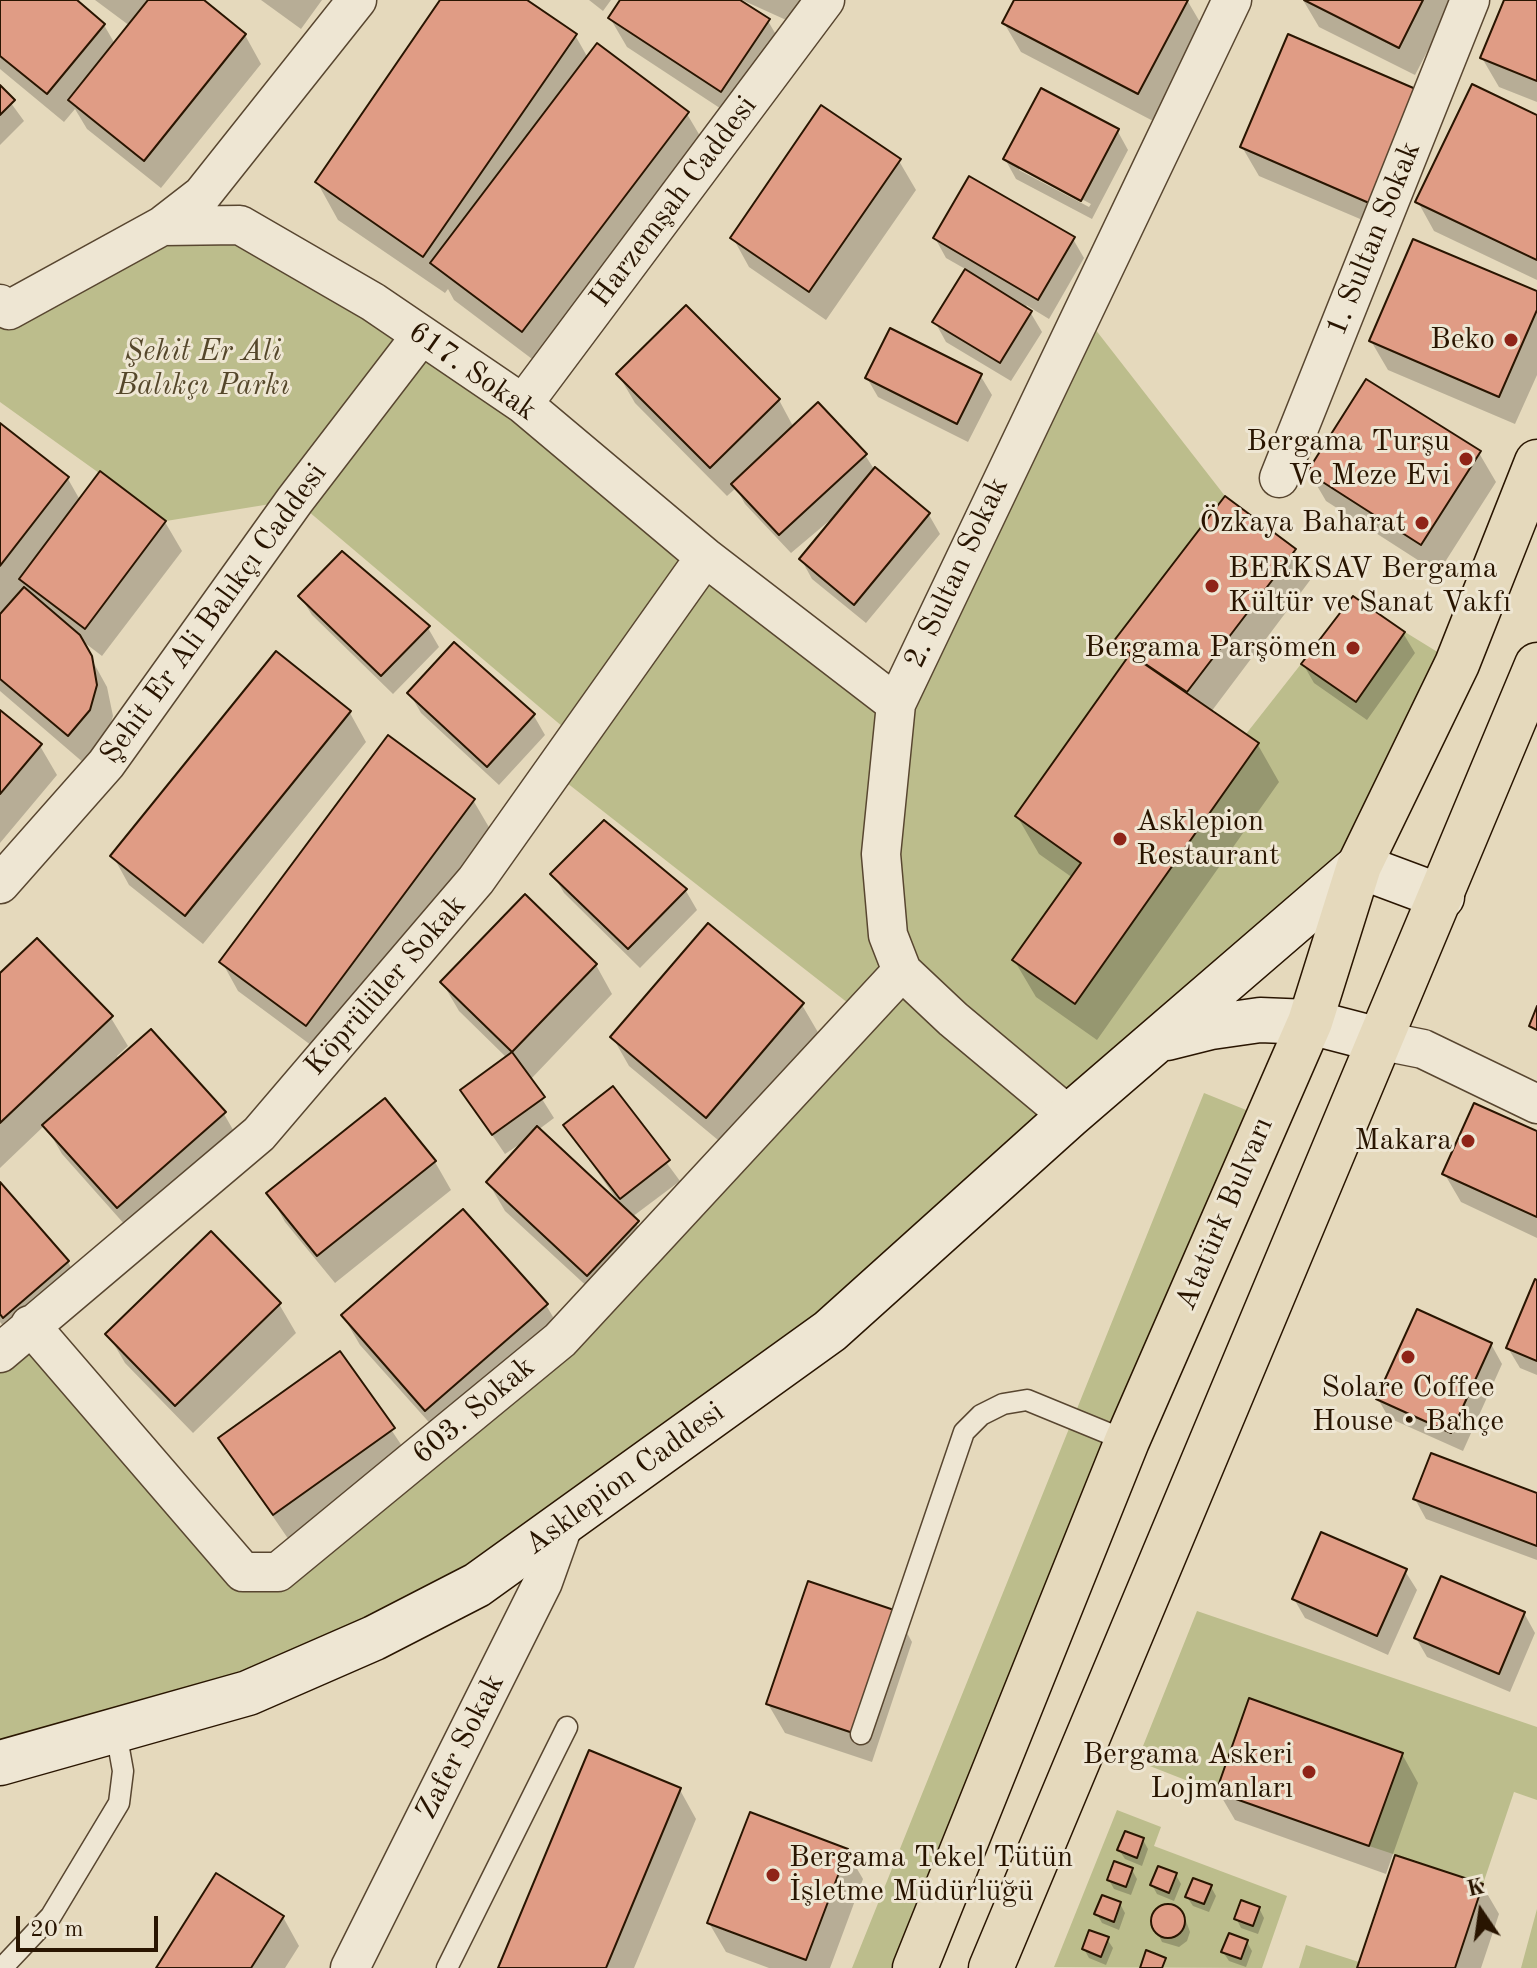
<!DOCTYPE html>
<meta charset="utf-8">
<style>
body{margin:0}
#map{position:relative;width:1537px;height:1968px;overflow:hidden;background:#e5d9bc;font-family:"Old Standard TT",serif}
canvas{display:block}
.north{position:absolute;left:1441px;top:1872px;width:80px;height:80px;-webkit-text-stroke:6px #eee6d3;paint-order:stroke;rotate:347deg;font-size:22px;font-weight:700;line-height:32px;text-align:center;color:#291501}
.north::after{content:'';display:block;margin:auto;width:28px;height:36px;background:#291501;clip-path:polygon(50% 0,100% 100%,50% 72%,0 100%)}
.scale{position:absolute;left:16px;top:1916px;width:142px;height:36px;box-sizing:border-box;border:4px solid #291501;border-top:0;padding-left:10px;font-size:24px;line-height:28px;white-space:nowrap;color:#291501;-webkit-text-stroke:6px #eee6d3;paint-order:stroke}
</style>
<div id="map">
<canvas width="1537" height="1968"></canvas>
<div class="north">K</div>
<div class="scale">20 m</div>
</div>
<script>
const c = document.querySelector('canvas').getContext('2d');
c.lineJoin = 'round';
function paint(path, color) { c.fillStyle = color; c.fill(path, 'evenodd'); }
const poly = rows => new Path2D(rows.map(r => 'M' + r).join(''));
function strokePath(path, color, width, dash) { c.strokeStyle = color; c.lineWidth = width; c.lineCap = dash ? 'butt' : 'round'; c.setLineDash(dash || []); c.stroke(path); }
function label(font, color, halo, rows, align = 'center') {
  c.font = font + ' "Old Standard TT",serif'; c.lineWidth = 6; c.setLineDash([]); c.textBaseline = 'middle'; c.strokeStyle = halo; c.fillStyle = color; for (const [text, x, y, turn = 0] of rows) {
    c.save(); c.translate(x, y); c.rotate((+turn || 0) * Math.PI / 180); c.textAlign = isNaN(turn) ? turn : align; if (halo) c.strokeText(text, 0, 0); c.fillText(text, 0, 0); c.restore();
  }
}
paint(poly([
 [204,226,309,263,896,703,1081,311,1225,496,1113,642,1130,654,1015,816,1081,863,1012,960,1074,1004,1259,744,1246,734,1301,664,1355,701,1405,632,1457,664,1359,866,1161,1040,477,1585,0,1763,0,1353,30,1325,243,1572,278,1572,560,1340,862,1014,553,772,576,738,295,500,166,521,0,402,0,304],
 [1204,1093,1266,1118,915,1968,852,1968],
 [1197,1611,1537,1727,1537,1800,1514,1792,1483,1884,1369,1846,1402,1752,1249,1699,1216,1792,1137,1761],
 [1117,1810,1161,1827,1154,1846,1287,1896,1262,1968,1054,1967],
 [1537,1909,1537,1968,1521,1968],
 [1306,1945,1359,1962,1357,1968,1299,1968]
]), '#bcbd8c');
paint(poly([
 [0,0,74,0,104,25,115,44,130,26,95,0,201,0,245,35,261,64,161,188,87,129,75,109,64,122,0,69],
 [261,0,322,0,301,29],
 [443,0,524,0,575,35,588,58,687,114,709,151,544,368,454,300,448,289,445,293,338,220,317,182],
 [589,0,611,0,603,11],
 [622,0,740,0,768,21,785,50,738,120,627,47,610,18],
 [742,0,818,0,806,29],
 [1016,0,1187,0,1204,29,1155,122,1021,52,1004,23],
 [1303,0,1454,0,1415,75,1319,27],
 [1506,0,1537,0,1537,102,1499,87,1482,58],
 [0,88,24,121,0,145],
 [1417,91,1386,230,1259,176,1242,147],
 [1537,117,1537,280,1434,231,1418,202],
 [1117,130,1128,150,1092,219,1016,179,1005,159],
 [1019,166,1091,204,1089,207,1019,170],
 [899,161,916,190,826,320,749,267,733,238],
 [935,238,1073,239,1084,258,1049,319,1026,305,1042,332,1011,381,946,342,935,322,967,270,946,258],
 [1537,294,1537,375,1515,424,1388,370,1371,341],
 [618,374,779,400,794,428,865,455,874,469,929,515,940,534,866,623,812,579,801,559,842,510,791,553,745,504,736,488,727,496,635,403],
 [980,375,992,395,968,442,878,397,867,378],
 [0,426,68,479,80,500,165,522,182,551,102,656,81,640,107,687,113,716,106,739,85,764,0,691],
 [1479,453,1496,482,1438,573,1326,501,1309,472],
 [1225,498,1295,551,1311,579,1211,712,1258,745,1279,782,1097,1040,1036,997,1014,960,1073,878,1039,854,1017,816,1126,662,1115,642],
 [300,596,428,628,439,647,393,694,312,615],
 [1403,633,1415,653,1367,720,1314,683,1303,664],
 [454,645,534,716,545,735,499,785,421,713,410,694],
 [0,713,40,746,57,775,0,843],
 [350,713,366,742,203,944,129,885,113,856],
 [473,800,490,829,323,1054,238,991,222,962],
 [604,823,686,891,697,910,640,968,564,893,553,874],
 [596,965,612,994,530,1080,554,1118,538,1130,624,1210,565,1125,612,1089,680,1181,632,1217,654,1251,605,1303,505,1211,488,1182,526,1140,505,1154,462,1091,507,1058,459,1011,442,982],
 [0,976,111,1018,128,1046,117,1056,119,1059,224,1114,240,1142,134,1235,62,1154,45,1125,0,1168],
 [802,1005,819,1034,724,1145,629,1066,613,1038],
 [1537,1134,1537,1238,1461,1202,1444,1173],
 [435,1162,451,1190,335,1283,285,1222,269,1193],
 [0,1185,68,1262,84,1291,21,1346,0,1322],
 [1537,1282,1537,1375,1520,1368,1508,1348],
 [279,1304,296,1333,193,1433,125,1363,108,1334],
 [546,1305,563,1334,443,1438,360,1345,343,1316],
 [1491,1344,1502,1364,1463,1451,1389,1418,1378,1399],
 [340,1353,410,1458,291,1543,220,1439],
 [1537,1495,1537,1560,1426,1519,1415,1499],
 [1405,1571,1417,1590,1388,1655,1305,1618,1294,1599],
 [896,1613,912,1642,872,1762,785,1733,768,1704],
 [1524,1613,1535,1633,1510,1692,1427,1657,1416,1638],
 [1402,1754,1418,1783,1386,1874,1235,1820,1218,1791],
 [680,1790,696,1819,634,1968,500,1968],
 [1143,1840,1148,1849,1142,1866,1125,1859,1119,1850],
 [846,1850,863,1879,830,1968,769,1968,726,1952,709,1923],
 [1132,1870,1137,1879,1131,1895,1114,1889,1109,1880],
 [1176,1875,1181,1884,1174,1901,1157,1894,1152,1885],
 [1482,1885,1499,1914,1481,1968,1359,1968],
 [1211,1887,1216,1896,1209,1912,1193,1906,1187,1897],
 [1120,1904,1125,1913,1119,1930,1102,1923,1097,1914],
 [1164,1905,1181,1911,1186,1921,1190,1932,1187,1941,1179,1947,1162,1942,1152,1922,1155,1912],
 [1259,1908,1264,1918,1258,1934,1241,1928,1236,1918],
 [283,1917,299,1946,285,1968,158,1968],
 [1107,1939,1113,1948,1106,1965,1089,1958,1084,1949],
 [1247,1942,1252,1951,1246,1967,1229,1961,1223,1952]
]), '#0003');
const building = poly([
 [0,0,77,0,105,24,47,94,0,56,0,0],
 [148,0,204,0,246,34,144,161,68,100,148,0],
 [440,0,527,0,577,34,423,257,315,182,440,0],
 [620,0,740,0,770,19,721,92,608,18,620,0],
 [1014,0,1188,0,1138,94,1002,23,1014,0],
 [1304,0,1423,0,1399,48,1304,0],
 [1504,0,1537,0,1537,81,1480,58,1504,0],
 [1288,34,1418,90,1369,203,1240,147,1288,34],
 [597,43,689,112,522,332,430,263,597,43],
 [1472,84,1537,115,1537,260,1415,202,1472,84],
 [0,85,15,100,0,115,0,85],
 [1041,88,1119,129,1081,201,1003,159,1041,88],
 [821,105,901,159,809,292,730,238,821,105],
 [969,176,1075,237,1038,300,933,238,969,176],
 [1413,239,1537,291,1537,310,1499,397,1369,341,1413,239],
 [965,269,1032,311,1000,363,932,322,965,269],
 [686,305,780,399,710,468,616,374,686,305],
 [890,328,982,374,957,424,865,378,890,328],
 [1366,379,1481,451,1421,545,1307,472,1366,379],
 [818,402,867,454,779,535,731,484,818,402],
 [0,423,69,477,0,566,0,423],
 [875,467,930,513,854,605,799,559,875,467],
 [100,471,166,521,85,629,19,579,100,471],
 [1225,496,1296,549,1187,692,1113,642,1225,496],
 [342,551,430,626,381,676,298,596,342,551],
 [24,587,80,635,92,656,97,685,90,710,68,736,0,679,0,614,24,587],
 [1353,596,1405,632,1356,702,1301,664,1353,596],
 [454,642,535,714,487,767,407,693,454,642],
 [276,651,351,711,185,916,110,856,276,651],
 [1130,654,1259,743,1075,1004,1012,960,1081,863,1015,816,1130,654],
 [0,710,42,744,0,794,0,710],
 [388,735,475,799,306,1026,219,962,388,735],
 [604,820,687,889,628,949,550,874,604,820],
 [525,894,597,964,512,1052,440,982,525,894],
 [708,923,804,1003,706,1118,610,1037,708,923],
 [37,938,113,1016,0,1123,0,973,37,938],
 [1537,1006,1537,1030,1529,1026,1537,1006],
 [151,1029,226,1112,117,1208,42,1125,151,1029],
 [512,1052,545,1097,492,1135,460,1090,512,1052],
 [613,1086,670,1160,620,1199,563,1125,613,1086],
 [385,1098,436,1161,317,1256,266,1193,385,1098],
 [1474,1103,1537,1131,1537,1217,1442,1174,1474,1103],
 [537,1126,639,1221,587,1276,486,1182,537,1126],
 [0,1182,69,1261,3,1318,0,1314,0,1182],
 [463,1209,548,1304,425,1411,341,1315,463,1209],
 [211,1231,281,1303,175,1406,105,1334,211,1231],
 [1535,1279,1537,1280,1537,1361,1506,1348,1535,1279],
 [1417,1309,1492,1343,1451,1433,1376,1399,1417,1309],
 [340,1351,395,1428,273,1515,218,1438,340,1351],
 [1431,1453,1537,1493,1537,1546,1413,1499,1431,1453],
 [1321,1532,1407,1569,1377,1636,1292,1599,1321,1532],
 [1441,1576,1525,1612,1499,1674,1414,1638,1441,1576],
 [808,1581,897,1611,856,1734,766,1704,808,1581],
 [1249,1698,1403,1753,1369,1846,1216,1792,1249,1698],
 [589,1750,681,1788,606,1968,498,1968,589,1750],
 [750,1812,848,1849,806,1960,707,1923,750,1812],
 [1125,1831,1144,1838,1137,1858,1117,1850,1125,1831],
 [1395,1855,1483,1884,1455,1968,1357,1968,1395,1855],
 [1114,1861,1133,1868,1126,1887,1107,1880,1114,1861],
 [1158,1866,1177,1873,1169,1893,1150,1885,1158,1866],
 [216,1873,284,1916,251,1968,156,1968,216,1873],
 [1193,1878,1212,1885,1204,1904,1185,1897,1193,1878],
 [1102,1895,1121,1902,1114,1922,1094,1914,1102,1895],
 [1241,1900,1260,1907,1253,1926,1234,1919,1241,1900],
 '1151 1921a17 17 0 1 1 34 0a17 17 0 1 1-34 0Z',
 [1089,1930,1109,1937,1101,1957,1082,1949,1089,1930],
 [1229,1933,1248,1940,1241,1959,1221,1952,1229,1933],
 [1146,1950,1166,1958,1162,1968,1140,1968,1146,1950]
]);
paint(building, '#e09c85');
strokePath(building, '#291501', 2);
const service = poly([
 [861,1734,964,1432,981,1415,1003,1404,1027,1400,1127,1441],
 [2,1968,51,1916,119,1803,123,1771,116,1732],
 [447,1968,567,1727]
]);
const minor = poly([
 [162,226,202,195,357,0],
 [0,304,9,310,162,226,240,225,373,302,523,404,705,557,896,704],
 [523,404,825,0],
 [1279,478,1470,0],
 [0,884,106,764,295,500,420,337],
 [1383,1041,1423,1049,1537,1104],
 [1069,1116,953,1019,902,971,888,935,881,854,896,704,1232,0],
 [30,1325,243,1572,278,1572,560,1340,902,971],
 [0,1353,259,1134,476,880,705,557],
 [350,1968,543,1582,564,1523]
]);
const secondary = poly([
 [1167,1038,1211,1027,1260,1020,1310,1022,1383,1041],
 [0,1763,248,1693,374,1638,477,1585,830,1331,1069,1116,1359,866,1442,897]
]);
const primary = poly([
 [915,1968,1127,1441,1310,1022,1359,866,1457,664,1537,462],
 [991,1968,1537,665]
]);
strokePath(service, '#584630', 23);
strokePath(minor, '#584630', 41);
strokePath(secondary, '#291501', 47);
strokePath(primary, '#291501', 47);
strokePath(service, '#eee6d3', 20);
strokePath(minor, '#eee6d3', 38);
strokePath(secondary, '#eee6d3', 44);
strokePath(primary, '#e5d9bc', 44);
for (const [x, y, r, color] of [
 [1511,340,8,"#8f2418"],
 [1466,459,8,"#8f2418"],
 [1422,523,8,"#8f2418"],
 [1212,586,8,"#8f2418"],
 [1353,648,8,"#8f2418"],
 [1120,839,8,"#8f2418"],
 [1468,1141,8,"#8f2418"],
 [1408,1357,8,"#8f2418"],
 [1309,1772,8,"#8f2418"],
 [773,1875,8,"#8f2418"]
]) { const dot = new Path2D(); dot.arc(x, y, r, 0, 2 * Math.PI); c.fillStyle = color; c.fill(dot); strokePath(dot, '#eee6d3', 3); }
label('30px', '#291501', '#eee6d3', [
 ["Harzemşah Caddesi",674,202,-53],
 ["1. Sultan Sokak",1374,239,-68],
 ["617. Sokak",472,372,35],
 ["2. Sultan Sokak",957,573,-65],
 ["Şehit Er Ali Balıkçı Caddesi",214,614,-54],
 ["Köprülüler Sokak",386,986,-49],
 ["Atatürk Bulvarı",1225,1214,-67],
 ["603. Sokak",474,1411,-40],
 ["Asklepion Caddesi",625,1479,-36],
 ["Zafer Sokak",461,1747,-63]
]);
label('30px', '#291501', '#eee6d3', [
 ["Beko",1495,340],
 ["Bergama Turşu",1450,442],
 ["Ve Meze Evi",1450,476],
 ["Özkaya Baharat",1406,523],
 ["BERKSAV Bergama",1228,569,"left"],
 ["Kültür ve Sanat Vakfı",1228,603,"left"],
 ["Bergama Parşömen",1337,648],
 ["Asklepion",1136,822,"left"],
 ["Restaurant",1136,856,"left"],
 ["Makara",1452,1141],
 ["Solare Coffee",1408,1388,"center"],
 ["House • Bahçe",1408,1422,"center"],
 ["Bergama Askeri",1293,1755],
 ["Lojmanları",1293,1789],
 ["Bergama Tekel Tütün",789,1858,"left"],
 ["İşletme Müdürlüğü",789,1892,"left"]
], 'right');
label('italic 30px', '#55472b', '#eee6d3', [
 ["Şehit Er Ali",203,352],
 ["Balıkçı Parkı",203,386]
]);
</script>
